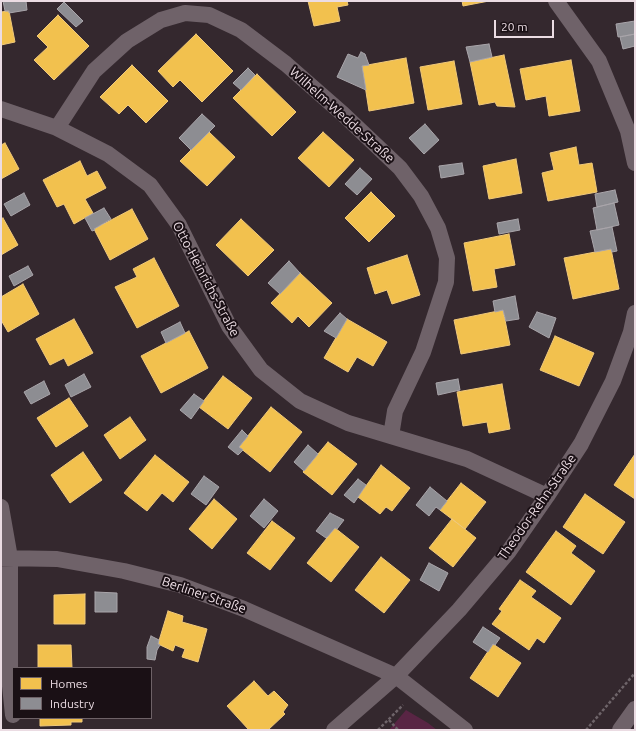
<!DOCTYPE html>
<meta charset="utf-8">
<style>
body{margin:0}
#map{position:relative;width:636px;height:731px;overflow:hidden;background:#34282e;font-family:Ubuntu,sans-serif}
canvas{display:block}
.frame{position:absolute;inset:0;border:2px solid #ebdce3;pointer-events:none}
.legend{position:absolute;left:12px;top:667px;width:140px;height:52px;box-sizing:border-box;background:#1a1015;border:1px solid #6e6267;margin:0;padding:5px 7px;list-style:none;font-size:12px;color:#ebdce3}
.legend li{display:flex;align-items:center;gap:8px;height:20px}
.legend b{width:20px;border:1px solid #6e6267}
.scale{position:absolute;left:494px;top:20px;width:60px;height:18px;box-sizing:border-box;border:2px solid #ebdce3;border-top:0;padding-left:5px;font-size:12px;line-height:14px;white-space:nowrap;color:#ebdce3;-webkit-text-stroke:3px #1a1015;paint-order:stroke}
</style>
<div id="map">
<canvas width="636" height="731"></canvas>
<div class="frame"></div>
<ul class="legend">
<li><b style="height:11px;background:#f2c14e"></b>Homes</li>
<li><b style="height:11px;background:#8d8d92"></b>Industry</li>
</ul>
<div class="scale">20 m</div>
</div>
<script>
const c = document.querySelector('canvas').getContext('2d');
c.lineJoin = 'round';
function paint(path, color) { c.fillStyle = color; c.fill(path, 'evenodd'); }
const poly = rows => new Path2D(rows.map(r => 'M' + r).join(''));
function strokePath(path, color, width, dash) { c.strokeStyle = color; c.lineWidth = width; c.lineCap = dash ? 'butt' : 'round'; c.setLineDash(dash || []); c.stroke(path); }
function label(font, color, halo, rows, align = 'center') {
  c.font = font + ' Ubuntu,sans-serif'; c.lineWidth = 4; c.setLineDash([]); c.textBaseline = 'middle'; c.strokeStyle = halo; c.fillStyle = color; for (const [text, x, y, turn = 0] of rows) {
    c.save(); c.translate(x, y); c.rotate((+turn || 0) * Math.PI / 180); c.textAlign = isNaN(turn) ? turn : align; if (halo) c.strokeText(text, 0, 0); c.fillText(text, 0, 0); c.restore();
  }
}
paint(poly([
 [406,710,428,723,437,730,389,730]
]), '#592544');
const homes = poly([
 [308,1,347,1,348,5,337,7,340,21,314,26,308,1],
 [462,1,489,1,463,6,462,1],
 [9,11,15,42,1,45,1,12,9,11],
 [58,15,89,46,54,80,34,60,48,47,37,36,58,15],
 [196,34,233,71,202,102,180,80,173,87,158,71,196,34],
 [504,55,515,107,497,106,495,102,479,105,470,62,504,55],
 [406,58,414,103,369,111,362,66,406,58],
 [571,60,580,111,549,116,546,96,526,100,520,69,571,60],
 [454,61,462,104,428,110,420,67,454,61],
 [132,65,168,101,146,123,128,105,119,114,100,97,132,65],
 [257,74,296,112,272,136,233,98,257,74],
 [209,132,235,157,207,186,180,161,209,132],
 [323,132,354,160,329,187,298,158,323,132],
 [5,143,19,169,1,179,1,145,5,143],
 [576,147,579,165,592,163,597,192,548,201,542,173,554,170,550,153,576,147],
 [516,159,522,193,489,199,483,166,516,159],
 [80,161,87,176,97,171,106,188,85,199,93,213,74,224,64,204,57,207,43,180,80,161],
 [371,192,395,216,369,242,345,218,371,192],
 [132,209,148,239,110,260,94,229,132,209],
 [3,218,18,245,1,255,1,219,3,218],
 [241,219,274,250,248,276,216,245,241,219],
 [509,234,515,265,494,269,497,287,473,291,464,243,509,234],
 [611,249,619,289,573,299,564,258,611,249],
 [407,255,420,295,392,304,387,290,375,294,367,268,407,255],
 [154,258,179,306,137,328,115,287,137,277,133,269,154,258],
 [300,273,332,303,309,327,298,316,292,323,271,303,300,273],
 [23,284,39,314,8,332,1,320,1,297,23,284],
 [503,310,510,345,461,354,454,320,503,310],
 [74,319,93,353,68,366,64,358,50,365,36,339,74,319],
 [347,319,387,342,373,366,357,357,348,372,324,358,347,319],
 [189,331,208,368,161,393,141,356,189,331],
 [555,336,594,353,579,386,540,370,555,336],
 [223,376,252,398,228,429,199,407,223,376],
 [502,384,510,429,489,433,487,422,463,426,457,392,502,384],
 [69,398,88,426,56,447,37,418,69,398],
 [271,407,302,432,270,472,239,447,271,407],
 [130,417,146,440,120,459,104,435,130,417],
 [328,442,357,464,332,495,303,472,328,442],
 [83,452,102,480,70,503,51,475,83,452],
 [635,454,635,499,614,485,635,454],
 [155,455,189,482,173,502,162,493,147,511,124,493,155,455],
 [381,465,410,488,392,511,386,507,380,514,358,497,381,465],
 [461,483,486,502,465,529,440,510,461,483],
 [585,494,625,522,603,554,563,527,585,494],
 [214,499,237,519,212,549,189,529,214,499],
 [452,519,476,538,453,567,429,548,452,519],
 [272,521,295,538,270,570,247,553,272,521],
 [335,528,359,547,331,582,307,563,335,528],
 [556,531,576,546,571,553,595,571,571,605,526,572,556,531],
 [381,557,410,580,384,613,355,590,381,557],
 [520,580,536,591,531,597,561,618,544,643,537,638,529,650,492,624,502,611,499,609,520,580],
 [85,594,85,624,54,624,54,595,85,594],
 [168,611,183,616,182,622,207,629,198,662,182,657,185,649,175,645,173,651,158,644,168,611],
 [493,644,521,663,498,697,470,678,493,644],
 [38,645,71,645,72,668,38,668,38,645],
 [254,681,268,696,274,691,288,705,283,712,285,714,268,730,249,730,227,706,254,681],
 [40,718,82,718,82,722,71,722,71,725,40,726,40,718]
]);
paint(homes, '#f2c14e');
strokePath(homes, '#f0c97b', 1);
const industry = poly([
 [3,1,26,1,27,10,9,13,9,11,5,11,3,1],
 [64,2,83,21,76,27,57,9,64,2],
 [635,21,635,34,618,37,616,24,635,21],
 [635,34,635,46,623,49,620,37,635,34],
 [489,44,492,57,470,62,466,47,489,44],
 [361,52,365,54,369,65,362,66,366,90,337,77,348,54,358,58,361,52],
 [248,68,255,75,241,90,233,83,248,68],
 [202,114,215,126,191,150,179,138,202,114],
 [425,124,439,140,424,154,409,138,425,124],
 [462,163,464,174,441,178,439,166,462,163],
 [360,168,372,179,357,195,345,184,360,168],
 [615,190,618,202,597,207,595,194,615,190],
 [24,193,30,205,11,216,4,204,24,193],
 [614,203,619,225,597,230,593,208,614,203],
 [104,208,111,219,94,229,95,230,92,231,85,218,104,208],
 [518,219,520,230,499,234,497,223,518,219],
 [612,227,617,251,612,252,611,249,595,252,590,231,612,227],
 [289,261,300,273,280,294,268,283,289,261],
 [28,266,33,275,14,286,9,276,28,266],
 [515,296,519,319,506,321,503,310,495,312,493,301,515,296],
 [537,312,556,318,549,338,529,327,537,312],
 [340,313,347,319,336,338,324,331,340,313],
 [180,322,185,333,166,343,161,332,180,322],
 [84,374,91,387,71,397,65,385,84,374],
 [458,379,460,390,438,395,436,383,458,379],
 [44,381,50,394,31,404,24,392,44,381],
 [194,394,204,401,191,419,180,410,194,394],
 [242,430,248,436,239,447,243,450,238,455,228,447,242,430],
 [308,445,318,454,304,471,294,462,308,445],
 [204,476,219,487,206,505,191,494,204,476],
 [358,479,366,485,354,503,344,495,358,479],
 [430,487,447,501,440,510,436,507,429,516,416,505,430,487],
 [264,499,278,511,264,528,250,516,264,499],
 [330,513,344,520,337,529,335,528,326,538,316,531,330,513],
 [429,563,448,573,439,591,420,580,429,563],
 [95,592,117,593,117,612,95,612,95,592],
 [483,627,500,638,495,645,493,644,488,652,473,642,483,627],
 [151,636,159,640,158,644,160,645,157,650,155,660,147,659,147,647,151,636]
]);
paint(industry, '#8d8d92');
strokePath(industry, '#a9a5aa', 1);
strokePath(poly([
 [389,720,398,730],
 [378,730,403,705],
 [586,730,635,673]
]), '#6e6469', 2.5, [3, 2]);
strokePath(poly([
 [556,1,599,61,628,131,635,163],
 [1,109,57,128,108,154,150,185,179,225,229,326,261,370,300,401,348,423,467,459,547,496],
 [57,128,94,71,127,41,161,20,185,13,209,15,241,30,286,64,343,114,400,168,421,196,438,228,447,258,446,282,423,352,395,411,391,436],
 [1,507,10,558,10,686,13,715],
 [1,558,57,559,124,571,180,585,244,609,396,676,465,730],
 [334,730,396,676,459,610,509,551,547,496,581,444,613,381,631,332,635,313],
 [620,730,635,709]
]), '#6f6269', 16);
label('13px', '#ebdce3', '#1a1015', [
 ["Wilhelm-Wedde-Straße",342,115,42],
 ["Otto-Heinrichs-Straße",206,279,62],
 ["Theodor-Rehn-Straße",537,507,-55],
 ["Berliner Straße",204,595,19]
]);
</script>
